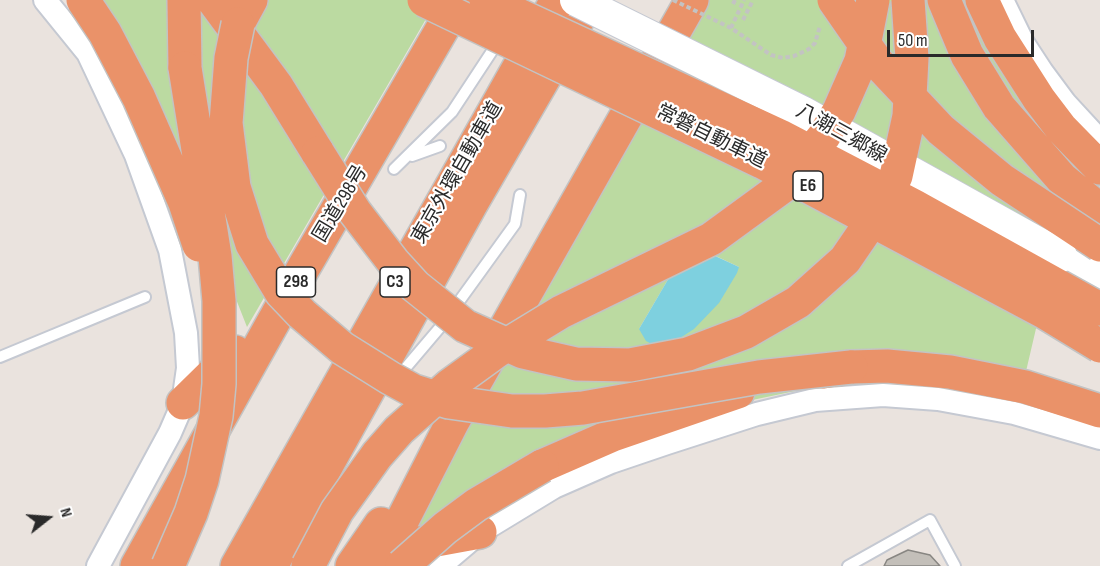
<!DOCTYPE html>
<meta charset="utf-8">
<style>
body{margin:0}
#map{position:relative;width:1100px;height:566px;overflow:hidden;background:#eae3de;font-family:"Sofia Sans Condensed",sans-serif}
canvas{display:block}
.north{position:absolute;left:18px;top:488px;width:60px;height:60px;-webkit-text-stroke:4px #fff;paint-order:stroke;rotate:73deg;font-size:16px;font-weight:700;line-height:24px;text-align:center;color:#2a2a2a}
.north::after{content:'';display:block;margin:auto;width:21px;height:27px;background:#2a2a2a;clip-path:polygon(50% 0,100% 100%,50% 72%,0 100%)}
.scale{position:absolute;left:887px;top:30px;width:147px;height:27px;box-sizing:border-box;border:3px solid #2a2a2a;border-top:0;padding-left:8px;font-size:18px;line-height:21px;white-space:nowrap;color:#2a2a2a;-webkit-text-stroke:4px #fff;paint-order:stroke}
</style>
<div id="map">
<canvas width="1100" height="566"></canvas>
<div class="north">N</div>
<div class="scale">50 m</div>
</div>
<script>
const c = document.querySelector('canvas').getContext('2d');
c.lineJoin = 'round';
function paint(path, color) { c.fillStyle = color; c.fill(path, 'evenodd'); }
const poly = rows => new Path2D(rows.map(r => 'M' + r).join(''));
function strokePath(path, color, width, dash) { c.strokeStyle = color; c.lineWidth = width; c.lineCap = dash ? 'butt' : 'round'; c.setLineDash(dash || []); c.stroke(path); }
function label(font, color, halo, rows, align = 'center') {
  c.font = font + ' "Sofia Sans Condensed","Noto Sans JP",sans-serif'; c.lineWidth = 4.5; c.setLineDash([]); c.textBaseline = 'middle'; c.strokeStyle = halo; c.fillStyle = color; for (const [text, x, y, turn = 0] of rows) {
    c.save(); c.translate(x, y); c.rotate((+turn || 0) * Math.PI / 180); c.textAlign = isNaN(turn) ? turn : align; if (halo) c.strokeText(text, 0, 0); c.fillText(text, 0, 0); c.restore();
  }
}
paint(poly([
 [96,0,437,0,247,327,180,157],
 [706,0,998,0,1081,136,1020,397,912,382,805,389,733,404,401,546],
 [701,249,739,267,639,329,680,259]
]), '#bbdaa1');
paint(poly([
 [700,249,739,267,737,273,719,303,694,329,677,340,658,347,646,341,639,329,680,259]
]), '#7ed0df');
const building = poly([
 [908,550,930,555,940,566,884,566,887,560,908,550]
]);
paint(building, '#c3bfb9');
strokePath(building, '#888682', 1.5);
const lane = poly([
 [412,156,440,146],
 [394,169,452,112,500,39],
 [0,357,145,297],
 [397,378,442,325,515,224,520,195],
 [848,566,930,520,955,566]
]);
const street = poly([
 [45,0,88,53,136,155,170,250,186,333,188,368,183,403,170,433,98,566],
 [1002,0,1023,43,1042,72,1065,103,1100,141],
 [440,566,480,532,554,487,611,462,667,443,757,414,815,400,883,395,938,399,1014,413,1100,438]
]);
const secondary = poly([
 [1061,256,1100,279]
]);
const highway = poly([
 [184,0,185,68],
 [213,0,276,85,318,153],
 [944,0,967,55,999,107,1062,179,1100,210],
 [982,0,1000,38,1039,99,1061,128,1100,168],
 [238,24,251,0],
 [823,372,851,367,887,366,950,372,1025,387,1100,411],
 [183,403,235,352],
 [542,466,613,435,738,392],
 [420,543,480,532],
 [137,566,304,267,459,0],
 [237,566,557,0],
 [271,566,471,204,589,0],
 [352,566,381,524],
 [379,566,453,421,692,0]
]);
strokePath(lane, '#c5c9d2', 14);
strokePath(street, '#c5c9d2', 26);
strokePath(secondary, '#c5c9d2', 34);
strokePath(highway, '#c3c3c3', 36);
strokePath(poly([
 [733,4,735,0],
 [743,20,753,0],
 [731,28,744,0]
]), '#c3c3c3', 4, [4.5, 3]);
strokePath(lane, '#fff', 10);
strokePath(street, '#fff', 22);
strokePath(secondary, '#fff', 32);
strokePath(highway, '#ea9269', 33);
const secondaryBridge = poly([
 [576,0,802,112,1061,256]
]);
const highwayBridge = poly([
 [83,0,105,33,139,98,185,203,199,245],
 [424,0,762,162,1044,312,1100,346],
 [486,0,780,136,916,207,1100,309],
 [834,0,877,62,941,130,1002,180,1100,245],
 [238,24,231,58,226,123,234,187,252,244,281,292,302,314,342,348,390,378,414,391,449,402,512,411,545,411,583,408,759,377,851,367],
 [318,153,355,212,394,263,415,286,465,326,523,352,576,364,630,365,688,354,746,332,798,302,845,260,882,206,896,176,909,116,912,58,908,0],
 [168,566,191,513,202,480,216,416,219,384,219,301,215,256,185,68],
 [308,566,337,511,377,455,399,430,450,385,497,351,561,312,711,239,785,185,824,136,839,111,861,61,873,0],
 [402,566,445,528,476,505,542,466]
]);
strokePath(secondaryBridge, '#c5c9d2', 34, []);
strokePath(highwayBridge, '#c3c3c3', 36, []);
strokePath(poly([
 [673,0,731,28,771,55,783,58,794,56,809,49,815,43,820,26]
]), '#c3c3c3', 4, [4.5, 3]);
strokePath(secondaryBridge, '#fff', 32);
strokePath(highwayBridge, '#ea9269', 33);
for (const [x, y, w] of [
 [808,186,30],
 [296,282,39],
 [395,282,30]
]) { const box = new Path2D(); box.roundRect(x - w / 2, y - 15, w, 30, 4.5); c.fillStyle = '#fff'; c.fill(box); strokePath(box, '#2a2a2a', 1.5); }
label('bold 18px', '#2a2a2a', null, [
 ["E6",808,186],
 ["298",296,282],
 ["C3",395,282]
]);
label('20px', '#2a2a2a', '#fff', [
 ["八潮三郷線",841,134,29],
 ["常磐自動車道",711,137,26],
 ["東京外環自動車道",458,173,-60],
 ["国道298号",341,204,-59]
]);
</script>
